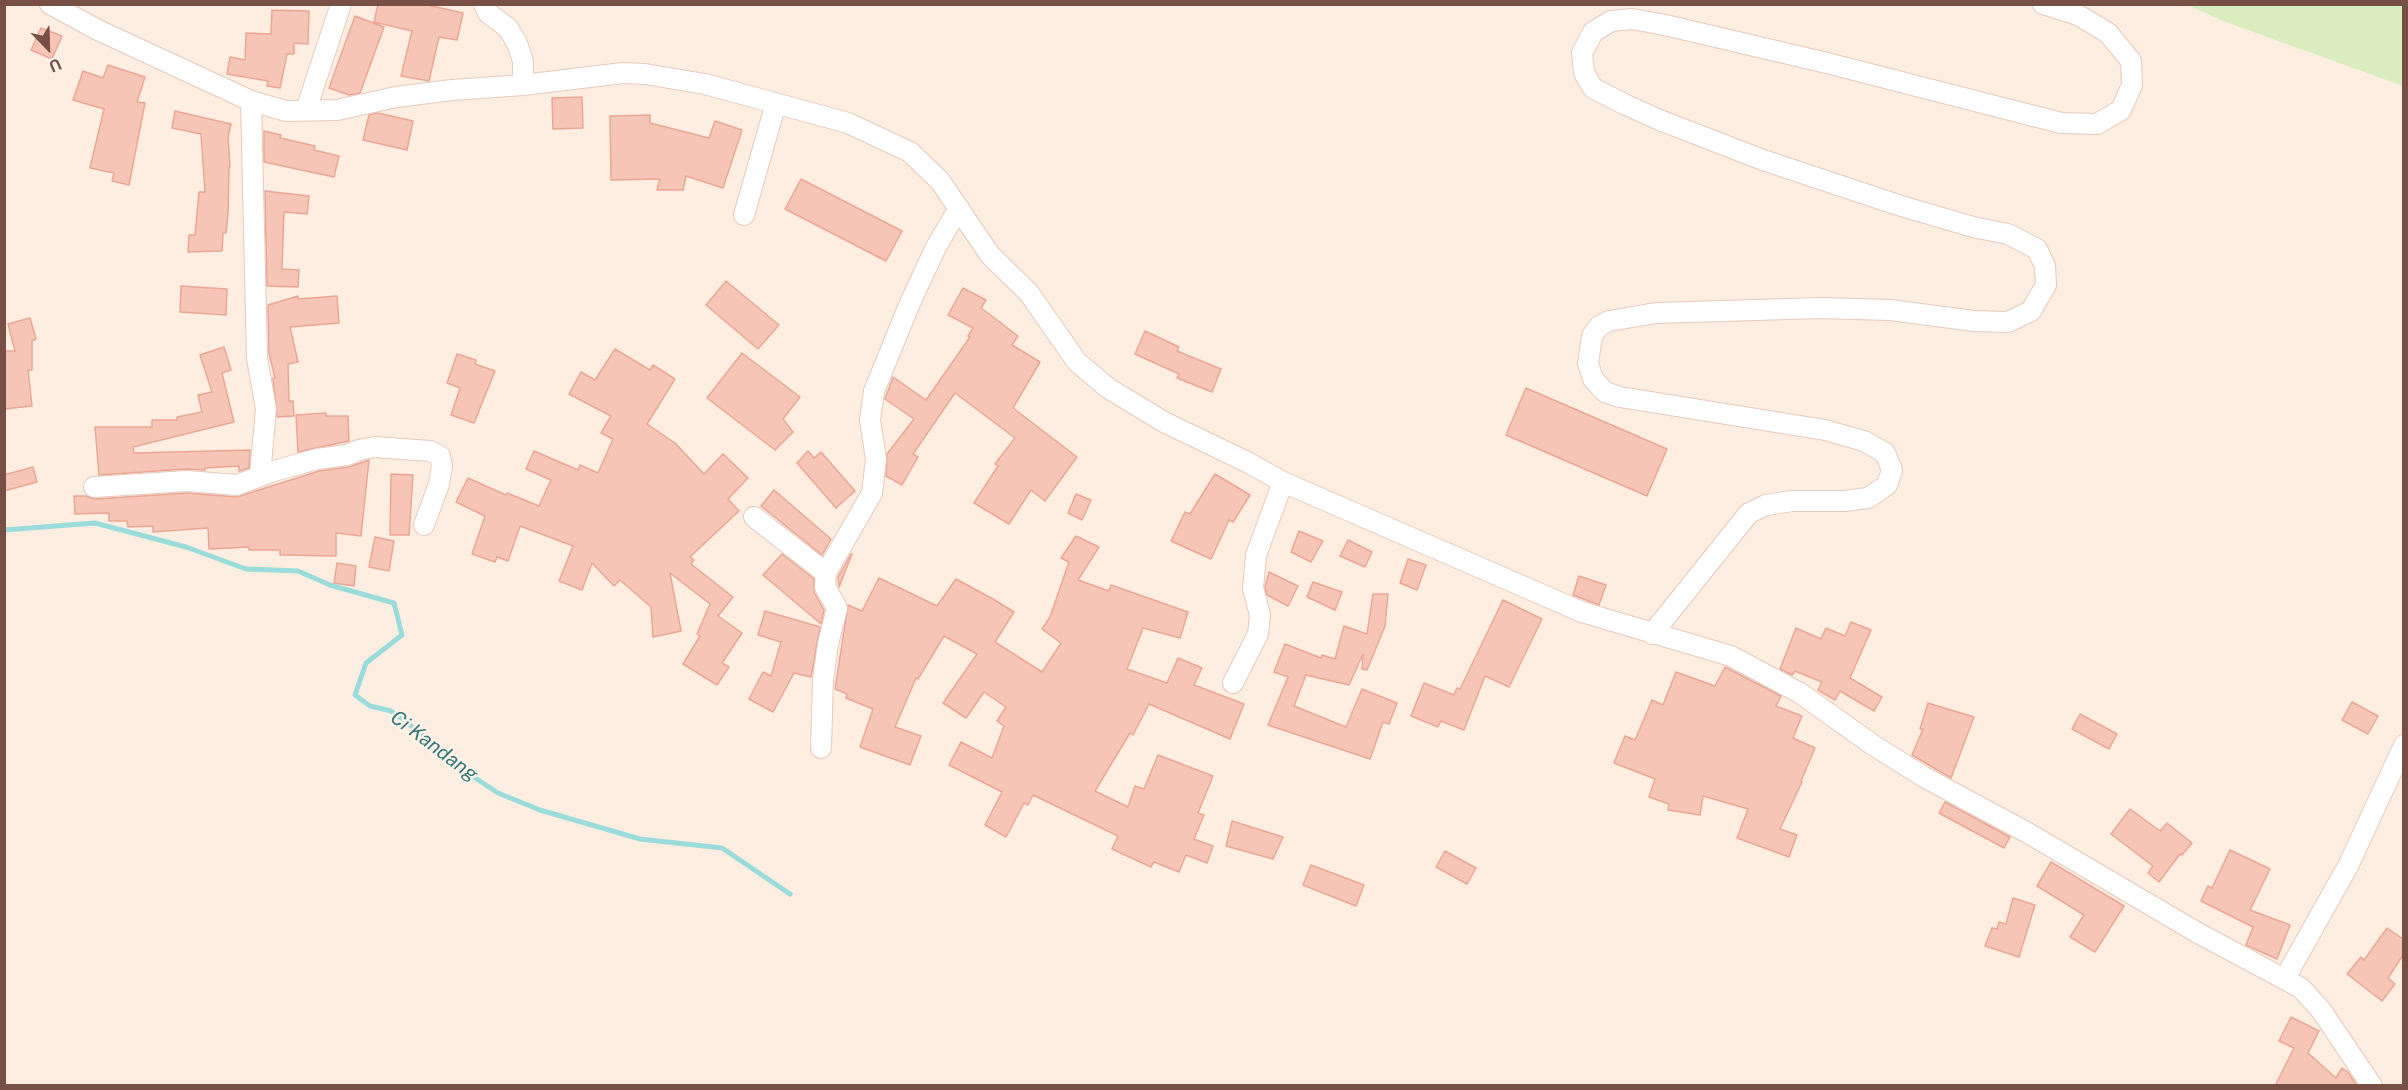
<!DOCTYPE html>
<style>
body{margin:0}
#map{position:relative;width:2408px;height:1090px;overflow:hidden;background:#feeee1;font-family:"Public Sans",sans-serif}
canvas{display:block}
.frame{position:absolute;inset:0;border:6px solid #784f45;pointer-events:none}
.north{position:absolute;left:18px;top:18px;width:60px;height:60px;-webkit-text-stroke:4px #fff3e9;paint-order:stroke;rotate:157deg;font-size:16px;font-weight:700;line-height:24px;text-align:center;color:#784f45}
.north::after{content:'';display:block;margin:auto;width:21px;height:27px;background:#784f45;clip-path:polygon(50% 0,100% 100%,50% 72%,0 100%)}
</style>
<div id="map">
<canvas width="2408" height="1090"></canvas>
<div class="frame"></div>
<div class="north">U</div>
</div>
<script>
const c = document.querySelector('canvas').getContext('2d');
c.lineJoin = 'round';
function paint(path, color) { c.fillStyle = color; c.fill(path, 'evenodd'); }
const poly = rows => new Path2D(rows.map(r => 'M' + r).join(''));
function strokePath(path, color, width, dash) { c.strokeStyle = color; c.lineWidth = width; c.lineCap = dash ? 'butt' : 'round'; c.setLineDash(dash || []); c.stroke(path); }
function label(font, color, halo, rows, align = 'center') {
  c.font = font + ' "Public Sans",sans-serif'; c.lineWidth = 4.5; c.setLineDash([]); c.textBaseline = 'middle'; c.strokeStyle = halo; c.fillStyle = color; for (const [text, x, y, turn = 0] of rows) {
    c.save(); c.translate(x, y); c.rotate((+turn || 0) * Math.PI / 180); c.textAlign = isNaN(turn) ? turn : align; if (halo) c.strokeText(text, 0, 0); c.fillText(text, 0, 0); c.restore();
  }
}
paint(poly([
 [2188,5,2403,5,2403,86,2223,21]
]), '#d9edbe');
strokePath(poly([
 [4,530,95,523,186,547,246,569,298,571,330,585,394,603,402,635,366,663,355,695,370,706,391,711,418,731,451,762,498,793,540,810,640,839,722,848,790,894]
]), '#99dcdb', 5);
const building = poly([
 [378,4,423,4,463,13,457,40,439,37,429,81,401,76,412,31,374,22,378,4],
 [272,10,309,11,308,44,294,43,294,54,287,54,280,88,267,86,268,81,227,74,230,57,245,60,246,33,271,34,272,10],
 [355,16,384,27,360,93,349,95,329,88,355,16],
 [41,28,62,36,52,59,31,50,41,28],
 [108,65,145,77,137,102,145,103,129,185,112,181,114,173,90,168,104,109,73,100,83,71,103,78,108,65],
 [582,97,583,128,553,129,552,98,582,97],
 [175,111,231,124,228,137,230,167,229,168,228,213,226,233,223,233,222,251,188,252,189,235,195,235,199,192,205,192,201,134,172,128,175,111],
 [378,113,413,121,407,150,363,140,369,115,378,113],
 [650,115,650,123,709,138,715,121,742,130,723,188,686,176,683,190,657,190,660,179,611,180,610,116,650,115],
 [264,131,281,135,280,138,315,146,314,150,339,156,334,177,264,162,264,131],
 [801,179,902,231,886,261,785,209,801,179],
 [265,191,309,196,307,214,284,212,282,269,299,270,298,287,267,286,265,191],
 [726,281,779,325,758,349,706,305,726,281],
 [181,286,227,289,226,315,180,312,181,286],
 [963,288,986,300,981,308,1018,336,1012,345,1040,362,1013,408,1077,457,1045,501,1031,490,1009,524,974,503,998,466,995,464,1015,438,955,393,913,454,918,457,902,485,886,476,887,454,914,419,885,399,893,377,926,400,970,337,968,336,973,328,948,315,963,288],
 [298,296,298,299,337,296,339,323,290,327,298,362,288,364,289,401,293,401,294,416,277,417,273,378,275,378,269,353,268,305,298,296],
 [30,318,36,339,32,341,32,370,28,370,32,406,4,409,4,351,15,351,8,324,30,318],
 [1145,331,1179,347,1177,351,1221,369,1212,392,1177,378,1179,374,1135,354,1145,331],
 [224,347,231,370,222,373,234,422,133,447,134,453,250,450,249,468,239,471,239,466,205,468,205,470,186,469,99,475,95,427,152,427,152,420,177,420,177,417,202,412,198,395,212,392,200,355,224,347],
 [615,349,650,370,653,365,675,379,647,424,675,443,704,474,723,454,748,478,728,499,739,511,690,557,694,560,691,564,733,597,718,616,742,633,722,663,729,667,717,685,683,664,700,636,697,634,710,604,670,573,681,631,653,637,651,607,620,580,614,586,592,563,582,590,559,581,573,546,520,526,508,561,497,557,495,562,472,554,485,516,456,502,468,478,506,495,507,493,539,506,551,480,526,469,534,451,578,470,580,465,598,473,613,439,601,433,611,416,569,394,581,372,595,380,615,349],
 [742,353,800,397,783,419,793,432,775,450,707,398,742,353],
 [457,354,476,360,475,364,495,371,474,423,451,415,460,388,447,383,457,354],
 [1526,388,1667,449,1647,496,1506,435,1526,388],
 [326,413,326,416,348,416,349,441,298,452,296,415,326,413],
 [808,451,814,458,821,452,855,491,836,508,797,463,808,451],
 [369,460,361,536,336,533,336,556,280,555,280,550,249,550,249,547,209,549,208,528,153,532,153,526,128,527,127,521,109,521,109,513,75,514,74,496,86,496,95,499,187,493,237,497,319,471,349,467,369,460],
 [33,467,37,482,4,491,4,475,33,467],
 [391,474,413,475,409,535,390,535,391,474],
 [1215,474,1250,495,1233,522,1229,520,1211,559,1171,541,1185,512,1190,514,1215,474],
 [774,490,831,539,822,555,761,506,774,490],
 [1076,494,1091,500,1082,520,1068,513,1076,494],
 [1299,531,1323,541,1311,562,1291,552,1299,531],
 [1076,536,1099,547,1078,580,1109,591,1111,585,1188,612,1180,638,1143,628,1127,669,1167,683,1178,658,1202,668,1194,685,1244,704,1230,739,1149,704,1133,735,1130,733,1095,791,1128,807,1135,786,1144,789,1158,755,1213,776,1198,813,1204,815,1194,839,1213,846,1207,863,1186,855,1179,872,1154,862,1151,867,1112,849,1118,836,1033,795,1028,805,1024,803,1006,837,985,825,1002,792,949,765,961,742,992,758,1004,726,997,721,1006,707,984,692,966,718,943,703,977,654,944,636,918,679,916,678,895,727,921,736,910,765,860,747,873,709,846,698,847,694,835,689,848,605,862,611,879,578,937,606,956,579,993,599,1014,612,995,642,1042,672,1061,643,1042,629,1050,617,1069,562,1061,558,1076,536],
 [375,537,394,541,389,571,369,567,375,537],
 [1348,540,1372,552,1365,567,1340,556,1348,540],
 [782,554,814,579,814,592,824,610,821,624,763,575,782,554],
 [851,554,852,554,839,587,838,577,851,554],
 [1408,559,1426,565,1417,590,1400,583,1408,559],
 [337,563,356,566,354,586,334,583,337,563],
 [1269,572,1298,586,1288,606,1267,595,1265,587,1269,572],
 [1579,576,1606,585,1599,605,1573,595,1579,576],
 [1313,582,1342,592,1335,610,1307,597,1313,582],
 [1373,594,1388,594,1385,626,1367,670,1362,669,1363,654,1349,685,1306,675,1294,706,1346,727,1362,689,1397,703,1389,724,1383,722,1370,759,1268,725,1288,677,1274,672,1285,644,1321,658,1322,655,1335,659,1344,626,1367,634,1373,594],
 [1503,600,1542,619,1509,687,1485,676,1464,730,1441,721,1438,727,1411,716,1424,683,1454,695,1457,688,1460,689,1503,600],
 [765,611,820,627,811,677,794,673,773,712,749,699,763,672,771,676,781,642,758,635,765,611],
 [1851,622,1871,630,1850,678,1882,697,1874,711,1840,691,1835,700,1818,690,1822,682,1795,671,1792,675,1780,669,1796,628,1821,639,1826,628,1845,636,1851,622],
 [1725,667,1781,696,1776,706,1802,716,1793,738,1815,748,1801,781,1802,782,1780,829,1797,835,1789,857,1737,838,1748,809,1703,796,1700,815,1668,810,1669,804,1649,797,1655,779,1614,763,1625,736,1635,740,1652,700,1663,705,1676,672,1715,686,1725,667],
 [2352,702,2378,716,2368,734,2342,720,2352,702],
 [1928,703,1974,717,1951,778,1912,755,1923,729,1920,729,1928,703],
 [2080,714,2117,734,2109,749,2072,729,2080,714],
 [1945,802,2010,837,2004,848,1939,813,1945,802],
 [2130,809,2160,831,2167,823,2192,843,2182,855,2180,854,2159,882,2148,873,2153,866,2111,834,2130,809],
 [1232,821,1283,837,1273,859,1226,846,1232,821],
 [2230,850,2270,869,2250,910,2290,925,2277,959,2246,945,2253,927,2201,901,2208,886,2212,888,2230,850],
 [1445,851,1476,868,1467,884,1436,867,1445,851],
 [2051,862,2124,906,2095,952,2070,937,2084,915,2037,886,2051,862],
 [1311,865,1364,885,1356,906,1303,885,1311,865],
 [2013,898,2035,905,2019,957,1985,946,1992,928,1997,929,1999,922,2006,924,2013,898],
 [2387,928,2403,939,2403,955,2388,978,2395,984,2382,1001,2347,974,2361,957,2364,960,2387,928],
 [2291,1017,2319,1031,2308,1053,2336,1078,2342,1068,2348,1072,2357,1086,2275,1086,2294,1048,2279,1041,2291,1017]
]);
paint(building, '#f6c5b6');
strokePath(building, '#eaa795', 1.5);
const minor = poly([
 [50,4,98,30,251,101,286,111,337,110,396,97,452,90,523,85,623,73,645,74,705,84,848,123,910,152,940,181,990,255,1029,293,1077,362,1108,388,1164,422,1247,462,1283,482,1582,612,1731,656,1800,693,1873,745,1924,777,2028,833,2198,933,2301,988,2321,1010,2372,1086],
 [484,4,488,13,508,28,517,43,523,61,523,85],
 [251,101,257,358,266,409,260,475],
 [306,110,341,4],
 [744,215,776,103],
 [94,487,187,481,237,485,274,471,317,459,347,455,359,450,375,447,430,451,440,456,442,466,439,484,424,525],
 [754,517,826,573],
 [1652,634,1749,513,1766,505,1792,501,1844,501,1868,498,1887,485,1892,470,1885,453,1864,441,1825,430,1620,397,1605,392,1593,379,1588,363,1592,336,1599,326,1609,321,1656,313,1821,308,1890,310,1974,321,2008,322,2031,311,2046,285,2045,266,2037,249,2008,234,1973,227,1898,205,1763,160,1657,119,1624,104,1593,88,1584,73,1582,53,1593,32,1611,21,1632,19,1665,25,1827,63,2061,123,2097,124,2121,110,2132,85,2131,61,2108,33,2078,15,2043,4],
 [1233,683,1258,634,1260,615,1253,588,1256,555,1283,482],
 [821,748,823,680,828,644,837,608,825,587,826,573,872,493,876,459,870,420,874,391,910,303,936,247,959,208],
 [2285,978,2348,866,2404,745]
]);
strokePath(minor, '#e5cabe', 22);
strokePath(minor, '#fff', 20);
label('italic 20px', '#357877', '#fff3e9', [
 ["Ci Kandang",434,746,37]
]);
</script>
